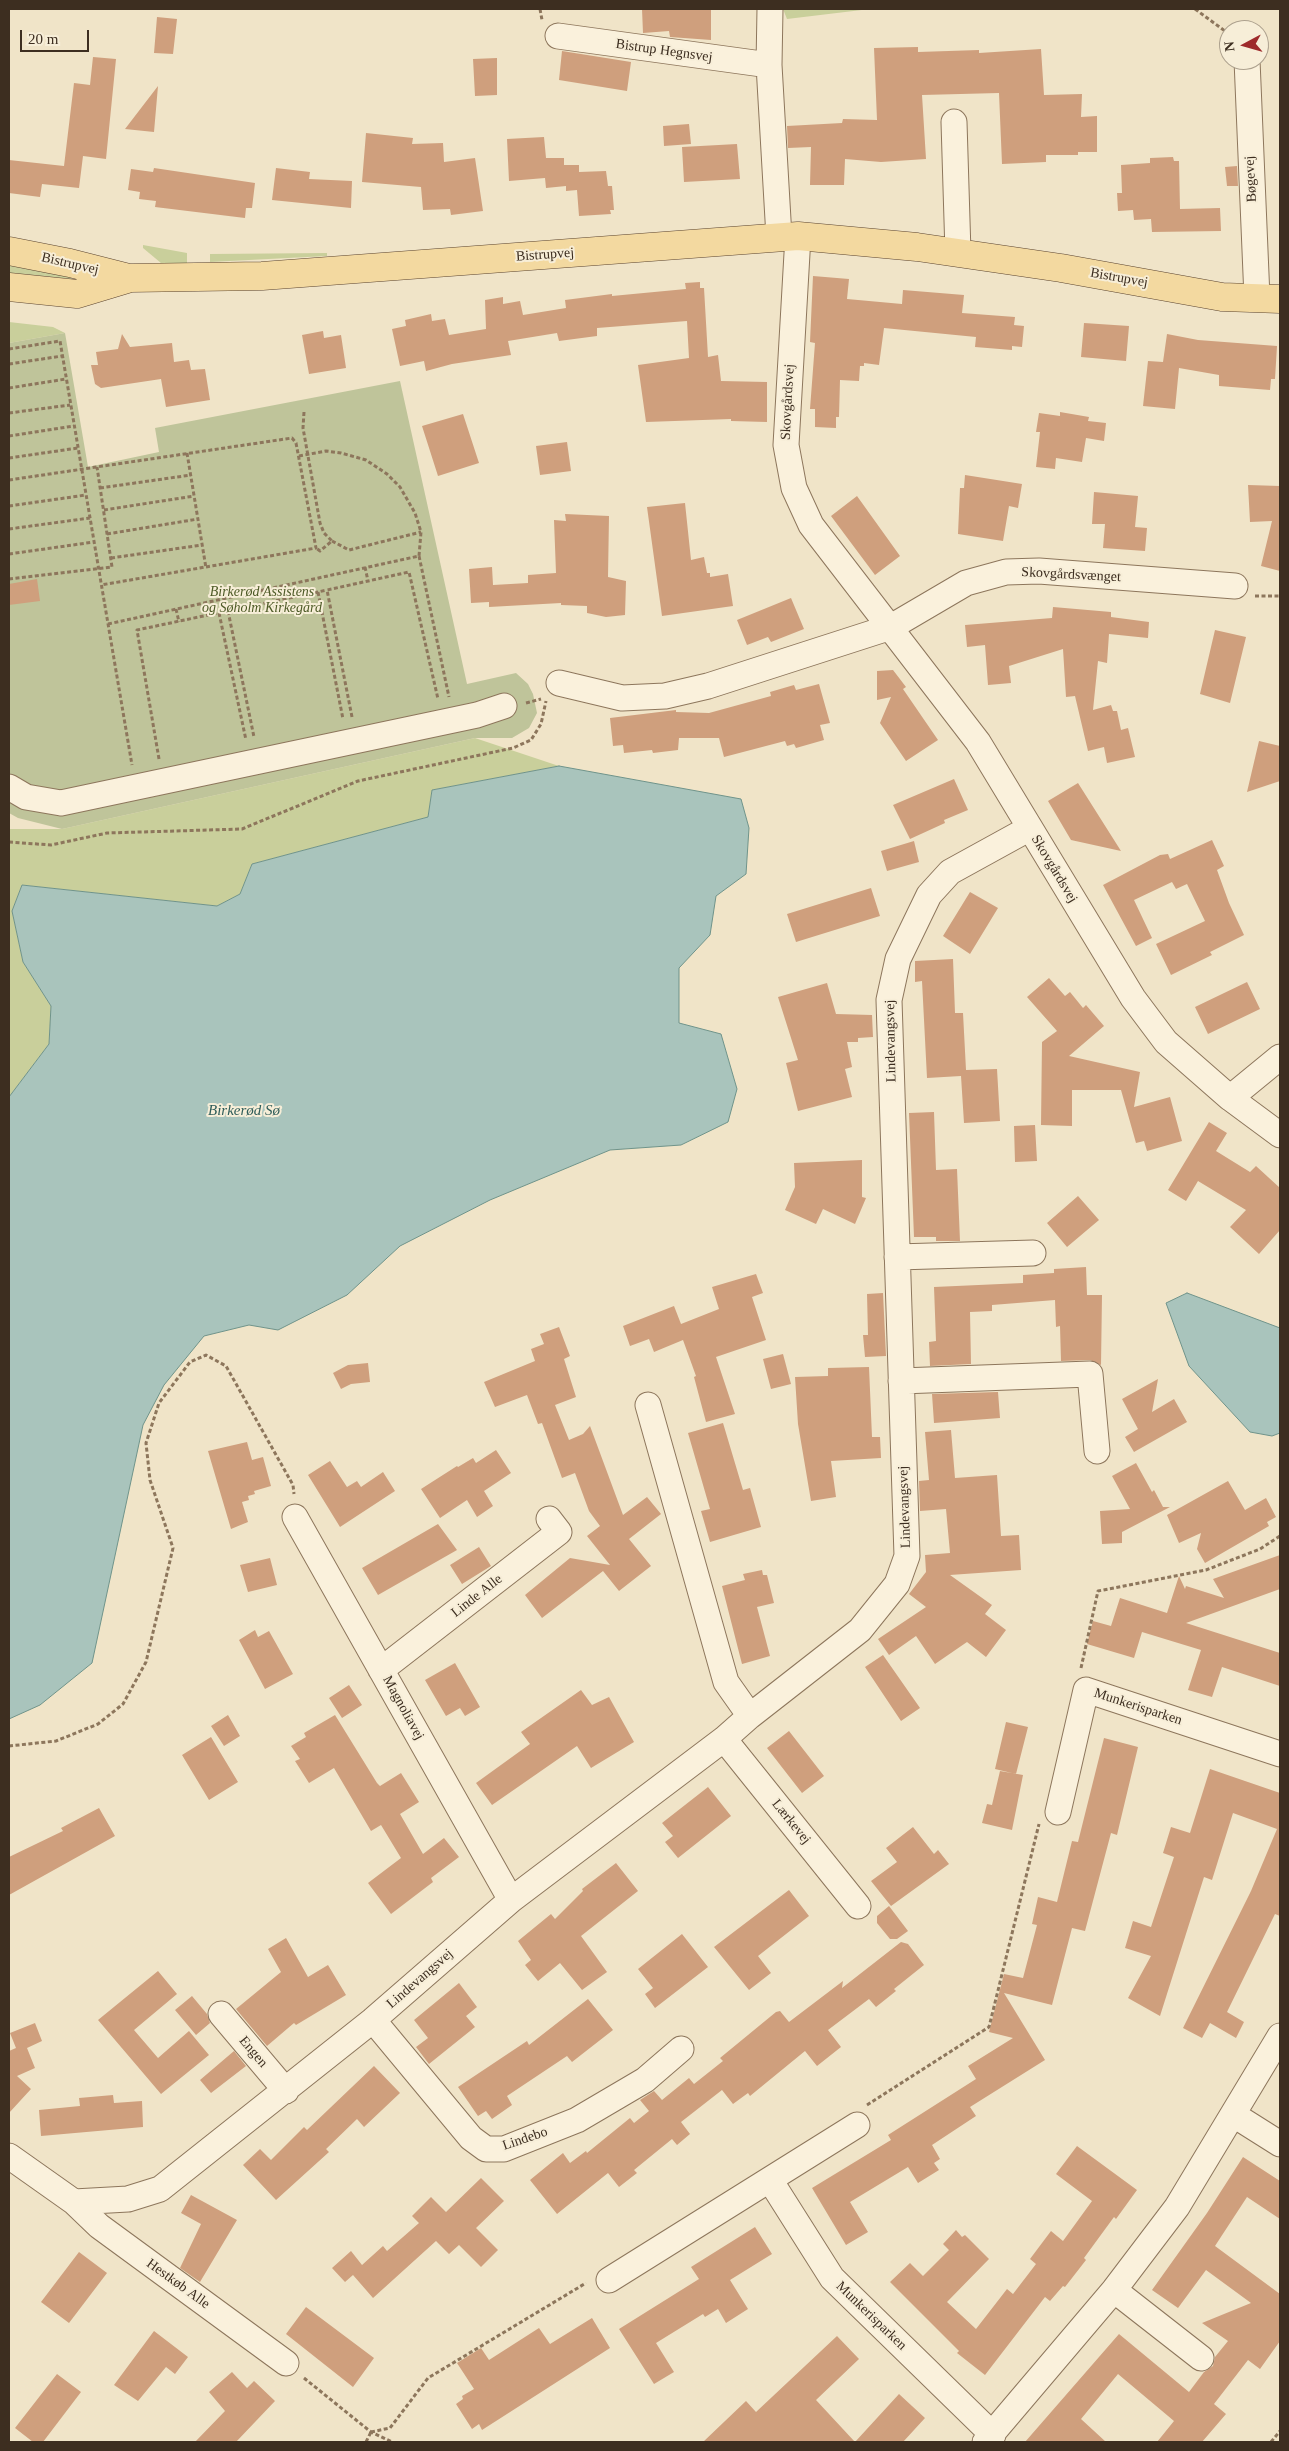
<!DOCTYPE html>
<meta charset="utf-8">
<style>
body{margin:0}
#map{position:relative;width:1289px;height:2451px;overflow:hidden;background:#f0e4c8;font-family:Georgia,serif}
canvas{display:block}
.frame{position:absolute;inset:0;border:10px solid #3d2e20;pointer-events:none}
.north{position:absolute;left:1219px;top:20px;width:50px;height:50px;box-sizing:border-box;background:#f7eed8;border:1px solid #ada18e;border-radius:50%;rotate:264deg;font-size:14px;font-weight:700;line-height:20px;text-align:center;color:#3d2e20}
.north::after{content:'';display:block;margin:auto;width:18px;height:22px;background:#9e2a2b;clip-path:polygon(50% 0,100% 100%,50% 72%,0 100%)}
.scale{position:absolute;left:20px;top:30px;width:69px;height:22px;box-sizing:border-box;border:2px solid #3d2e20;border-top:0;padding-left:6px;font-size:15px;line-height:18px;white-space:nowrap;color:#3d2e20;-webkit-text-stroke:4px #f7eed8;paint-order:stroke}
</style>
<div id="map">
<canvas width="1289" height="2451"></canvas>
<div class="frame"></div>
<div class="north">N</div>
<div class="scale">20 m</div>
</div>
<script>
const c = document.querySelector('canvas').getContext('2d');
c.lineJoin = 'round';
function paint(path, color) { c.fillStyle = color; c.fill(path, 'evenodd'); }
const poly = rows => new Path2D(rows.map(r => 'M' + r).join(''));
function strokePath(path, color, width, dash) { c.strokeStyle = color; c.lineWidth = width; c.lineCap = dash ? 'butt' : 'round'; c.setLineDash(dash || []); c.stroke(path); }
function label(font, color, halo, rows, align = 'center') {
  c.font = font + ' Georgia,serif'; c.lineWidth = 4; c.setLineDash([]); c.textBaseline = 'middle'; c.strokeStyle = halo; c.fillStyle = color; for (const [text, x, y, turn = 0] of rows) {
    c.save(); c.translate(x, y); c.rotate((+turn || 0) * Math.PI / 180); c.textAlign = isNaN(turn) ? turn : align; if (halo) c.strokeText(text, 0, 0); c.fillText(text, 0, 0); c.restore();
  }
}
paint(poly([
 [783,9,870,9,787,19],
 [143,245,187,253,187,263,161,263,143,248],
 [327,253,327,256,210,262,210,254],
 [9,263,72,277,71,279,9,273],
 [9,322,53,327,65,333,9,343],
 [475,738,559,766,432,790,428,817,252,864,240,894,217,906,22,885,12,911,23,962,51,1006,49,1044,9,1097,9,829,62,829]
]), '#c9cf9b');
paint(poly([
 [65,333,88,467,159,452,155,428,400,381,467,684,516,673,528,684,533,694,537,713,529,728,512,738,475,738,62,829,18,818,9,813,9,343]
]), '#bfc49a');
const water = poly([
 [559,766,741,799,749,828,746,874,716,896,710,935,679,968,679,1023,721,1034,737,1089,728,1122,681,1145,610,1150,490,1200,400,1246,347,1295,278,1330,249,1325,204,1336,164,1385,143,1425,92,1663,40,1705,9,1719,9,1097,49,1044,51,1006,23,962,12,911,22,885,217,906,240,894,252,864,428,817,432,790,559,766],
 [1187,1293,1280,1328,1280,1433,1272,1436,1250,1432,1189,1366,1166,1303,1187,1293]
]);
paint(water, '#a9c4bc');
strokePath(water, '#6f938a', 1);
paint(poly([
 [642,9,711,9,711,40,670,37,669,31,643,33],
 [157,17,177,19,173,54,154,53],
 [918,47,918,52,979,50,979,53,1041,49,1044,95,1082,94,1081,117,1097,116,1097,152,1078,152,1078,155,1046,155,1046,162,1002,164,999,93,922,95,926,159,881,162,845,159,844,185,810,185,811,147,788,148,787,126,842,123,843,119,877,120,874,48],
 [562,51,631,62,627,91,559,80],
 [93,57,116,59,106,159,83,156,79,188,42,184,40,197,9,193,9,160,64,166,74,83,90,85],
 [497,58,497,95,475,96,473,59],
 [158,86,154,132,125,129],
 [689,124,691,144,664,146,663,126],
 [366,133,413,138,412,144,443,143,444,162,475,158,483,211,451,215,450,209,423,210,421,187,362,182],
 [544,137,546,158,564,158,564,165,579,165,579,172,606,171,608,186,612,186,614,210,610,210,611,214,579,216,577,190,566,191,566,186,546,188,545,178,509,181,507,139],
 [737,144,740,179,684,182,682,147],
 [1173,157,1174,161,1179,161,1180,209,1220,208,1221,231,1152,232,1151,219,1134,220,1133,210,1118,211,1117,193,1122,193,1121,165,1150,163,1150,158],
 [1237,166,1238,186,1227,186,1225,167],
 [154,168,255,183,252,208,246,208,245,218,155,207,156,201,139,199,140,192,128,190,131,169,153,172],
 [276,168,310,172,309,179,352,181,351,208,272,200],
 [813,276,849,279,847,299,902,304,903,290,964,295,962,313,1015,317,1014,325,1024,326,1022,347,1012,346,1012,350,975,347,976,337,884,328,879,365,864,363,864,366,860,366,859,381,840,380,839,417,836,417,836,428,815,427,815,409,810,409,815,343,810,342],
 [700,282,700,288,704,288,708,357,718,355,721,381,767,382,767,422,731,421,731,419,646,422,638,365,689,358,687,321,597,328,597,336,559,341,557,333,508,341,511,355,452,364,426,371,424,361,400,366,392,329,406,326,405,320,431,314,432,321,445,319,449,335,486,329,485,300,503,297,503,304,520,301,523,315,566,308,565,300,612,294,612,296,686,289,685,283],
 [1084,323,1129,326,1126,361,1081,357],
 [323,331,324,338,341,335,346,368,309,374,302,335],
 [122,334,130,347,172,343,174,362,189,360,191,370,205,369,210,400,166,407,161,379,101,388,95,384,91,365,98,365,96,352,118,349],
 [1167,334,1198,340,1277,346,1275,379,1271,379,1270,390,1219,386,1219,375,1179,368,1175,409,1143,406,1148,361,1163,362],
 [1060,412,1089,417,1088,421,1106,423,1104,441,1086,438,1082,462,1056,458,1055,469,1036,467,1040,432,1036,432,1039,413,1060,416],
 [463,414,479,463,438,476,422,426],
 [567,442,571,471,540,475,536,446],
 [965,475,1022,484,1018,508,1009,506,1003,541,958,534,960,488,964,488],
 [1248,485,1280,486,1280,571,1261,566,1272,521,1250,522],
 [1094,492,1138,496,1135,527,1147,528,1145,551,1103,548,1105,524,1092,524],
 [857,496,900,556,875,575,831,516],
 [685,503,691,560,704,557,707,573,710,573,710,577,728,574,733,606,662,616,647,507],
 [565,514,609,516,608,577,626,581,625,615,606,617,587,613,587,606,561,605,561,603,489,607,489,602,471,603,469,569,492,567,493,585,528,583,528,575,556,573,554,520,566,521],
 [37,579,40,601,9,605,9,584],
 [791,598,804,629,771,642,768,637,747,645,737,620],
 [1053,607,1111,612,1111,617,1149,622,1148,638,1109,634,1107,663,1098,661,1093,710,1111,705,1113,711,1117,711,1121,730,1128,728,1135,757,1107,763,1104,747,1088,751,1075,696,1066,697,1063,649,1009,666,1011,683,988,685,985,645,967,647,965,625,1052,618],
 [1215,630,1246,637,1230,703,1200,694],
 [893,670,906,687,903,689,938,740,906,761,880,723,891,697,877,700,877,671],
 [819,684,830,723,820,725,824,740,796,748,794,744,787,746,785,741,724,757,719,738,679,738,678,750,653,753,652,750,624,753,623,745,613,746,610,718,676,710,676,712,709,713,771,696,770,692,794,685,796,690],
 [1259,741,1280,746,1280,781,1247,792],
 [954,779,968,810,944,820,945,823,910,839,893,805],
 [1078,783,1121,851,1071,840,1048,801],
 [1212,840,1224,866,1217,870,1229,903,1244,935,1210,952,1212,955,1171,975,1156,944,1205,921,1187,884,1176,889,1172,882,1134,900,1152,938,1136,946,1103,885,1160,855,1168,854,1170,859],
 [914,841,919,862,887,871,881,851],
 [871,888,880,916,796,942,787,914],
 [970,892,998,908,970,954,943,936],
 [953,959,955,1013,963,1013,966,1070,997,1069,1000,1121,964,1123,961,1076,927,1078,922,981,915,982,915,961],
 [1049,978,1065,996,1070,992,1083,1008,1086,1005,1104,1026,1069,1056,1140,1072,1134,1107,1170,1097,1182,1141,1147,1151,1144,1141,1136,1143,1121,1090,1072,1090,1072,1126,1041,1125,1042,1042,1057,1031,1027,997],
 [1247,982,1260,1009,1208,1034,1195,1007],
 [827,983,836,1014,872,1015,873,1037,858,1038,858,1042,847,1042,852,1067,845,1069,852,1097,798,1111,786,1063,798,1060,778,997],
 [934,1112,936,1170,957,1169,960,1241,936,1241,936,1237,914,1237,909,1113],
 [1209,1122,1227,1133,1216,1151,1250,1172,1256,1166,1280,1188,1280,1230,1259,1254,1230,1227,1246,1210,1198,1181,1186,1201,1168,1190],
 [1035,1125,1037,1161,1015,1162,1014,1126],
 [862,1160,862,1197,866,1198,855,1224,823,1209,816,1224,785,1210,795,1187,794,1163],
 [1078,1196,1099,1220,1067,1247,1047,1223],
 [1086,1267,1087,1295,1102,1295,1101,1365,1090,1360,1061,1361,1060,1326,1056,1327,1055,1300,992,1305,992,1311,970,1312,971,1364,930,1366,929,1342,936,1341,934,1287,1023,1283,1023,1275,1054,1273,1054,1269],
 [756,1274,763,1293,752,1297,766,1340,716,1357,735,1414,706,1422,694,1377,696,1376,683,1340,654,1352,649,1339,630,1346,623,1326,674,1306,681,1324,719,1309,712,1287],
 [883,1293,886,1356,865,1357,863,1335,868,1335,867,1294],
 [559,1327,570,1356,564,1359,576,1397,555,1405,569,1440,583,1434,590,1426,623,1515,647,1497,661,1514,629,1539,651,1566,619,1591,603,1571,542,1618,525,1595,570,1558,610,1565,587,1536,600,1526,589,1511,575,1473,562,1478,542,1423,538,1424,527,1395,495,1407,484,1382,535,1361,531,1349,544,1344,540,1334],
 [783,1354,791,1384,771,1389,763,1359],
 [368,1363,370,1382,351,1384,341,1389,333,1373,348,1365],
 [869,1367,872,1437,880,1437,881,1458,831,1461,836,1497,811,1501,798,1424,795,1377,828,1376,828,1368],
 [1158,1379,1152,1412,1174,1399,1187,1422,1134,1452,1125,1437,1138,1429,1122,1399],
 [998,1392,1000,1418,934,1423,932,1394],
 [723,1423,743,1490,750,1488,761,1527,710,1542,701,1511,710,1509,688,1433],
 [951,1430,955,1478,997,1475,1001,1536,1019,1535,1021,1570,950,1575,992,1605,985,1614,1006,1630,986,1657,967,1642,935,1664,916,1636,889,1655,878,1639,926,1607,909,1594,926,1572,925,1555,950,1553,946,1509,920,1511,919,1481,929,1480,925,1432],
 [247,1442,252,1460,263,1457,271,1486,254,1491,255,1494,248,1496,249,1500,242,1502,248,1522,231,1529,208,1451],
 [496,1450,511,1473,484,1491,493,1506,477,1517,467,1500,440,1518,421,1489,457,1466,458,1467,473,1458,476,1463],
 [330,1461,347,1487,357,1481,361,1487,383,1472,395,1491,340,1527,308,1475],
 [1136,1463,1152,1492,1154,1490,1163,1507,1170,1507,1122,1532,1122,1543,1102,1544,1100,1511,1130,1509,1112,1476],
 [1228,1481,1245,1510,1266,1498,1276,1517,1267,1522,1269,1526,1205,1563,1197,1549,1201,1533,1179,1543,1167,1515],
 [438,1524,457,1550,378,1595,362,1568],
 [479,1547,491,1566,462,1584,450,1565],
 [1280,1555,1280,1589,1186,1623,1280,1653,1280,1686,1222,1667,1212,1697,1188,1690,1201,1650,1142,1632,1134,1658,1087,1644,1093,1621,1111,1626,1120,1598,1167,1613,1179,1576,1185,1589,1186,1586,1224,1598,1213,1579],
 [270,1558,277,1585,248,1592,240,1565],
 [762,1570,763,1575,767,1575,774,1603,757,1607,770,1656,742,1664,722,1586,745,1580,743,1574],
 [255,1630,258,1637,269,1631,293,1674,265,1689,239,1640],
 [883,1655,920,1708,901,1721,865,1667],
 [455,1663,480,1707,465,1716,460,1708,446,1716,425,1680],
 [349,1685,362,1705,342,1718,329,1698],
 [581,1690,592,1705,609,1697,634,1742,591,1768,577,1746,492,1805,476,1783,530,1744,521,1732],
 [228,1715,240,1736,224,1746,211,1726],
 [335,1715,377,1783,380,1786,401,1773,419,1802,400,1814,423,1854,444,1838,459,1857,431,1878,433,1882,391,1914,368,1883,401,1858,381,1825,371,1831,334,1768,309,1783,295,1761,300,1759,291,1746,306,1737,304,1733],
 [1006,1722,1028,1727,1016,1774,995,1769],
 [789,1731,824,1776,802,1793,767,1748],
 [211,1737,238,1782,209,1800,182,1755],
 [1104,1738,1138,1747,1117,1835,1111,1833,1085,1931,1072,1928,1052,2005,1004,1993,1045,2060,970,2107,976,2116,932,2145,940,2159,934,2163,939,2170,918,2183,908,2167,850,2202,868,2232,846,2245,812,2188,891,2140,888,2135,976,2079,968,2066,1013,2038,989,2032,1004,1974,1023,1978,1037,1925,1032,1924,1038,1897,1057,1902,1072,1841,1078,1842],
 [1210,1769,1280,1793,1280,1916,1275,1914,1227,2012,1244,2022,1236,2038,1210,2023,1202,2038,1183,2028,1251,1891,1277,1829,1233,1813,1212,1880,1204,1877,1160,2016,1128,1998,1151,1956,1125,1948,1133,1921,1151,1927,1174,1857,1163,1853,1171,1827,1190,1833],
 [1000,1771,1023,1775,1012,1830,982,1823,987,1804,992,1805],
 [708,1787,731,1816,678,1858,665,1842,673,1836,662,1823],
 [99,1808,115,1836,9,1895,9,1857,63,1831,61,1828],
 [913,1827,934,1854,938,1850,949,1864,891,1906,871,1881,897,1862,886,1848],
 [616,1863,638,1891,581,1936,607,1972,582,1990,560,1963,538,1981,525,1965,531,1960,518,1941,551,1914,555,1919,583,1891,582,1889],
 [789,1890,809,1916,758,1956,771,1973,749,1990,714,1947],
 [889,1906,908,1931,897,1939,890,1939,877,1923,877,1916],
 [682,1934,708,1967,655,2008,645,1994,653,1988,638,1969],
 [286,1938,308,1977,328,1965,346,1995,296,2025,294,2023,267,2046,236,2009,281,1972,268,1949],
 [901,1942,908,1944,924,1965,894,1989,896,1991,876,2007,869,1999,828,2030,841,2047,817,2066,805,2051,750,2096,748,2093,733,2104,722,2090,681,2122,690,2134,677,2145,672,2139,634,2170,637,2173,619,2187,608,2173,557,2214,530,2180,563,2153,570,2163,586,2151,587,2153,630,2118,634,2123,649,2111,640,2100,654,2091,662,2100,689,2078,694,2084,723,2061,720,2058,776,2012,780,2011,789,2022,843,1981,842,1988],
 [158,1971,177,1994,134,2030,158,2058,189,2031,209,2055,161,2094,98,2020],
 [459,1983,477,2007,466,2016,475,2027,429,2064,416,2047,428,2038,414,2020],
 [192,1996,207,2014,210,2023,196,2035,175,2010],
 [588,1999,613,2030,572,2062,567,2056,507,2096,512,2105,492,2119,486,2111,478,2116,458,2087,527,2041,529,2045],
 [35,2023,42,2041,27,2048,35,2068,17,2076,31,2089,9,2113,9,2051,16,2048,10,2033],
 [234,2051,246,2066,211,2093,200,2080],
 [374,2066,400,2093,364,2127,357,2119,326,2149,329,2152,276,2200,243,2165,260,2149,271,2160,304,2127,307,2130],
 [113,2095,114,2103,142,2101,143,2127,41,2136,39,2110,80,2106,79,2098],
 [1077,2146,1137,2190,1116,2219,1114,2217,1084,2258,1086,2260,1065,2287,1063,2286,1050,2301,1045,2297,985,2375,957,2353,959,2351,890,2282,910,2263,923,2276,949,2250,943,2244,956,2230,962,2237,965,2235,989,2259,947,2302,976,2329,1007,2289,1013,2294,1036,2264,1030,2259,1051,2231,1063,2241,1092,2201,1056,2174],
 [1243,2157,1280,2181,1280,2219,1247,2197,1215,2246,1280,2294,1280,2341,1260,2369,1248,2360,1214,2404,1226,2414,1202,2442,1157,2442,1174,2421,1118,2374,1081,2419,1106,2442,1025,2442,1119,2334,1189,2392,1204,2372,1213,2366,1215,2357,1228,2341,1202,2323,1251,2303,1206,2270,1178,2308,1152,2290,1207,2213],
 [481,2178,504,2201,476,2228,498,2250,481,2267,459,2245,449,2254,436,2241,373,2298,353,2275,345,2282,332,2268,351,2251,362,2265,383,2246,387,2251,419,2223,412,2216,431,2197,446,2212],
 [191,2195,237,2220,200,2282,180,2268,201,2224,181,2213],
 [755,2227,772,2254,730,2280,748,2309,726,2323,718,2309,705,2317,703,2314,656,2343,674,2372,654,2384,619,2329,699,2279,691,2267],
 [79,2252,107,2273,69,2323,41,2302],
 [306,2307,374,2358,353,2387,286,2334],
 [592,2318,610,2348,482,2430,479,2424,472,2429,456,2404,463,2399,462,2396,474,2389,457,2363,481,2348,489,2360,539,2328,550,2344],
 [154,2331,188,2357,175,2374,166,2367,138,2401,114,2385],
 [837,2336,859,2359,816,2400,855,2442,703,2442,746,2401,756,2412],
 [232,2372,247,2388,254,2381,275,2401,236,2442,195,2442,225,2411,209,2392],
 [57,2374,81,2392,43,2442,33,2442,15,2428],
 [899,2394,925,2418,903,2442,855,2442]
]), '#cf9f7d');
const minor = poly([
 [770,9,769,65,779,237],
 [558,36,769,65],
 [1247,60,1257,298],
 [954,122,958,253],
 [798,236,786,445,794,488,811,525,978,742,1133,998,1166,1042,1230,1098,1280,1135],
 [559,683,622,698,665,696,708,686,891,627,966,583,1006,572,1039,571,1235,586],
 [9,787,26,797,61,803,477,715,504,706],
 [1230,1098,1280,1057],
 [897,1257,1033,1253],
 [901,1381,1090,1374,1097,1451],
 [648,1405,726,1682,750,1716],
 [295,1517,511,1900],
 [381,1670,559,1532,549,1519],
 [724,1739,858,1906],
 [1058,1812,1086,1690,1280,1754],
 [221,2014,286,2091],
 [373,2020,471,2138,486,2149,504,2149,577,2120,645,2080,681,2049],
 [1234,2115,1280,2144],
 [9,2156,74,2202,99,2226,286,2363],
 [770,2180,832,2278,993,2435],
 [74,2202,128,2199,160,2189,373,2020,511,1900,724,1739,750,1716,860,1630,897,1584,907,1556,889,1000,898,959,929,895,950,872,1030,828],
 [609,2280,857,2125],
 [1114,2290,1201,2358],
 [985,2442,1114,2290,1177,2207,1280,2036]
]);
const major = poly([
 [9,251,70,263,129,278],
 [9,287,77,294,130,278,262,276,798,236,917,247,1061,268,1222,297,1280,299]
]);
strokePath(minor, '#8d765c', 27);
strokePath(major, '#5b4430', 29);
strokePath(poly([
 [540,9,542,20],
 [1195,9,1229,34],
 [9,349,60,341,132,765],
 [9,364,62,356],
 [9,388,66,379],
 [304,412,303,428,320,523,324,533,332,541,320,551,316,548],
 [9,413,70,405],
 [9,436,74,426],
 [187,453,206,568],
 [299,456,326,451,341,453,366,460,387,474,400,487,415,513,421,532,419,556],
 [9,458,78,448],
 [9,480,292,438,296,443,316,548,101,585],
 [100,488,191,475],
 [9,506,86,495],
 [104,510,194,496],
 [9,529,90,518],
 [107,534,198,519],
 [332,541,349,550,421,532],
 [9,554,94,542],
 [111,558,202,545],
 [365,567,368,581],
 [9,579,112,567,97,467],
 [272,588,274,601],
 [318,592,343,719],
 [1255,596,1280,596],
 [176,609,179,622],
 [228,611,254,737],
 [219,613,246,740],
 [108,624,419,556,449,697],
 [526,703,541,699],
 [352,717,327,590,409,572,438,699],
 [159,759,137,630,327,590],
 [9,842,51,845,107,833,242,829,358,781,513,748,531,740,541,724,546,701],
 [1081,1668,1098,1591,1206,1570,1260,1549,1280,1536],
 [9,1746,56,1741,98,1724,123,1704,146,1662,173,1548,150,1480,146,1443,159,1403,190,1362,206,1355,226,1366,293,1485,294,1494],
 [867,2105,989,2027,1039,1824],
 [304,2378,371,2432,392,2442],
 [371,2432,390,2428,428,2378,586,2283],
 [366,2442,371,2432],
 [1271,2442,1280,2431]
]), '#8d765c', 3, [4, 2.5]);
strokePath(minor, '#faf1dc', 25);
strokePath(major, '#f3d9a0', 28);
label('14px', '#3d2e20', '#f7eed8', [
 ["Bistrup Hegnsvej",664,51,8],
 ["Bøgevej",1251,179,-93],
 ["Bistrupvej",545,255,-4],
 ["Bistrupvej",70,264,13],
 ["Bistrupvej",1119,278,10],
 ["Skovgårdsvej",788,402,-87],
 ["Skovgårdsvænget",1071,575,3],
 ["Skovgårdsvej",1054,869,59],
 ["Lindevangsvej",891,1041,-91],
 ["Lindevangsvej",905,1507,-92],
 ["Linde Alle",477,1596,-38],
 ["Munkerisparken",1138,1707,18],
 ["Magnoliavej",403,1708,61],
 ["Lærkevej",791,1822,51],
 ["Lindevangsvej",420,1979,-41],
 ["Engen",253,2052,50],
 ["Lindebo",525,2139,-19],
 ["Hestkøb Alle",178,2284,36],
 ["Munkerisparken",871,2316,44]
]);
label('italic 14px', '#4d5a26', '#f7eed8', [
 ["Birkerød Assistens",262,592],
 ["og Søholm Kirkegård",262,608]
]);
label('italic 15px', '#2f5d5a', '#f7eed8', [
 ["Birkerød Sø",244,1111]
]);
</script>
